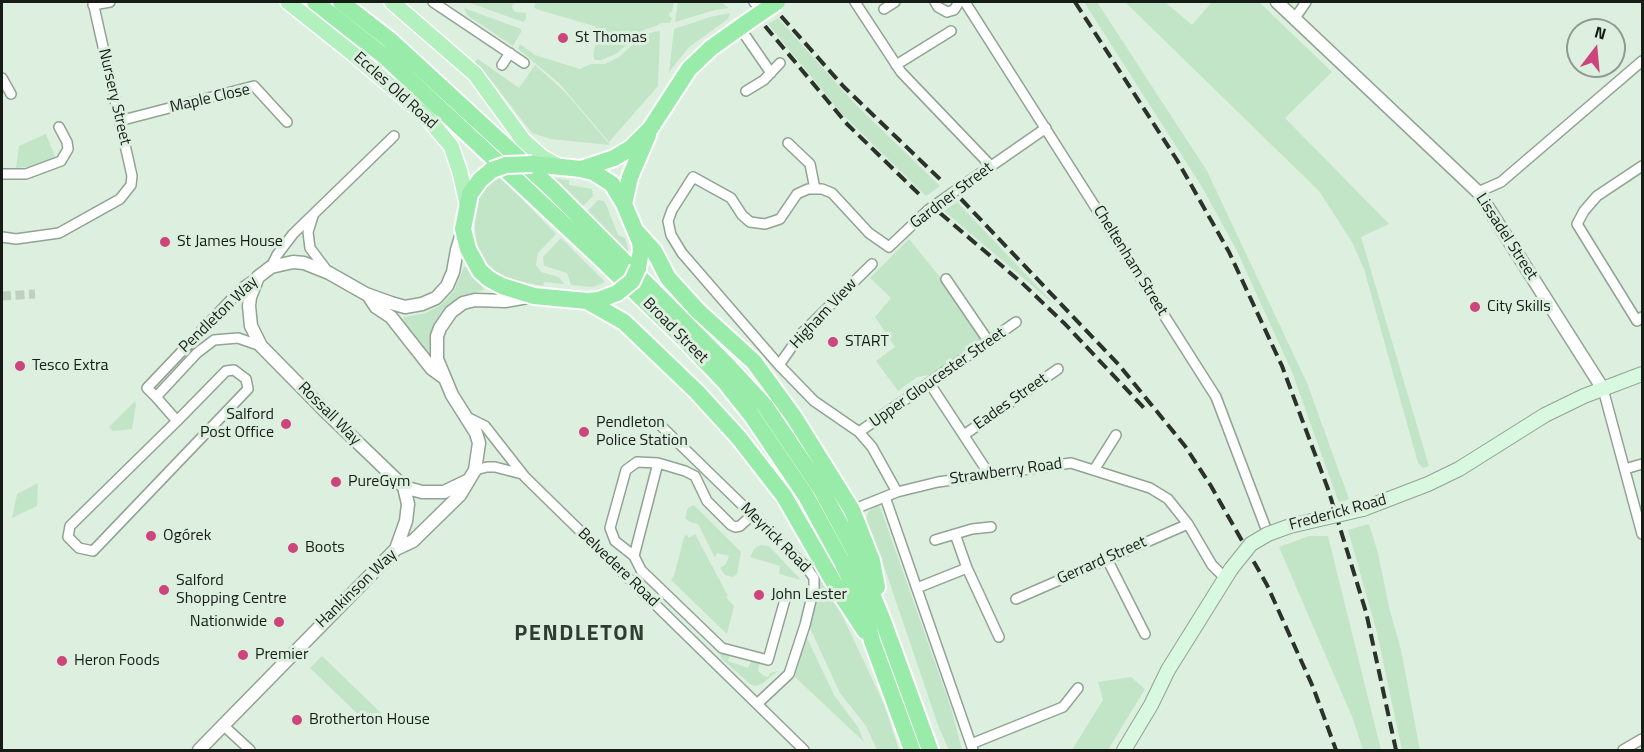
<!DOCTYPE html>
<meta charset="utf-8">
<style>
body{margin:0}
#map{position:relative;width:1644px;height:752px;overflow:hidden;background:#ddf0df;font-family:"Titillium Web",sans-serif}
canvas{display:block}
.frame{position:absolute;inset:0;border:3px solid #161d17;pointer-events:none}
.north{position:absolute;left:1566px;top:18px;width:60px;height:60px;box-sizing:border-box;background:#ddf0df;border:2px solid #8d9c8f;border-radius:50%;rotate:16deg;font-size:16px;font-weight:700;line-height:24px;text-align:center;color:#161d17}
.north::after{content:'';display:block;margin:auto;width:21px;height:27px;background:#ce447c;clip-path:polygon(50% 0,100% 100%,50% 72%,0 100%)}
</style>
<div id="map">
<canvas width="1644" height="752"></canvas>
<div class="frame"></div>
<div class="north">N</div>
</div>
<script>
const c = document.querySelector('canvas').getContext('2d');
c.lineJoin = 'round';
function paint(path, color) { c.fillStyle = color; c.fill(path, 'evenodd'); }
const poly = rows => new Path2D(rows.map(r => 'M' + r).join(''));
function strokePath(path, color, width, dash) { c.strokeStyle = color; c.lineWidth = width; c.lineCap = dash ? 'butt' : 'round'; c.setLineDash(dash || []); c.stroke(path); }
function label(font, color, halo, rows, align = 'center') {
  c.font = font + ' "Titillium Web",sans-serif'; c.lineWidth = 6; c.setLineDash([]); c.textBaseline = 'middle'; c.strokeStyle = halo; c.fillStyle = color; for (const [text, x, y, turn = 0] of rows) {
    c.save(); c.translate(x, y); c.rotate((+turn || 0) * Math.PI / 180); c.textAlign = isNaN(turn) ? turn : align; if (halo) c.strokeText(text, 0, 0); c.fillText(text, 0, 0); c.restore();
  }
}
paint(poly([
 [467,2,519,2,513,4,512,8,515,12,526,13,526,19,523,22],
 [536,2,674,2,672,12,670,12,669,16,672,18,670,23,660,23,658,25,644,30,616,54,601,60,595,60,593,55,599,30,594,26,536,9,534,7],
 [678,2,721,2,729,8,715,10,675,22],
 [1084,2,1097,2,1207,171,1307,383,1349,499,1339,503,1292,372,1237,251,1202,187],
 [1125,2,1165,2,1192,25,1212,2,1259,2,1332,72,1285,118,1389,224,1361,237,1429,466,1423,468,1418,463,1364,269,1352,242,1319,191],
 [464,8,521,29,521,32,513,46,467,15],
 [730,13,728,19,689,47,669,72,674,29,710,17],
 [778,18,855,104,940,186,926,196,841,113,768,24],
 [660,31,658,86,609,142,559,83,518,49,520,44,535,55,580,69,591,64,605,64,619,57,645,34],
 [478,59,519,88,535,65,565,92,610,145,551,139,532,133,494,84,474,62],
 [46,134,56,159,37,166,16,168,19,146],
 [518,173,543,176,521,198,556,234,538,253,536,265,541,272,559,277,564,284,544,282,543,286,507,279,492,270,478,251,475,234,475,223,478,200,482,192,494,180,502,176],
 [552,178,569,180,569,185,592,189,593,196,579,210,549,180],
 [598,200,604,201,607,207,618,235,625,238,628,249,627,258,584,215],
 [957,202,1054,304,944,211],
 [561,238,605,282,593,287,571,285,567,273,544,266,543,257],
 [909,239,944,282,982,339,935,374,917,377,898,391,876,361,895,347,875,317,891,298,870,278],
 [464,267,466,267,484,287,483,290,459,297,441,314,432,329,428,356,403,320,404,317,426,313,442,304,454,291],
 [135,401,136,405,132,429,113,431,109,427],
 [38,483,37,506,12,518,17,494],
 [879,504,951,708,962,750,949,750,938,725,886,572,866,523,868,512],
 [694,505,741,552,737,574,733,577,725,575,720,568,726,564,729,556,717,553,715,558,698,524,690,522,685,518,688,508],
 [1369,524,1378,553,1389,607,1401,650,1420,750,1402,750,1377,633,1348,530],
 [695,534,728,596,726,597,734,606,727,634,671,580,674,576,684,537,687,535,689,538],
 [1309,536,1328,536,1381,750,1363,750,1353,719,1279,547],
 [760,545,769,546,801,580,779,574,780,566,750,557,754,549],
 [821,578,832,594,884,704,899,750,877,750,866,726,840,693,809,626],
 [806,636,834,695,858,727,864,742,795,677],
 [723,652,730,654,728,661,748,668,751,661,760,663,758,671,764,676,768,677,770,673,778,671,762,684,755,686,750,684,722,659,720,655],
 [322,656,381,713,369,725,310,668],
 [1131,677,1145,689,1108,750,1072,750,1103,700,1098,682]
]), '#c2e4c7');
strokePath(poly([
 [2,296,35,294]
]), '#bfd0c1', 9, [9, 4.5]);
const minor = poly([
 [433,2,524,63],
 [754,2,763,12],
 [855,2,901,72,991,166],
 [935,2,938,7,947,12,954,10,959,2],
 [965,2,1216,397,1268,534],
 [93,5,110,2],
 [884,9,895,2],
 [1295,18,1306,2],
 [740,28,771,73],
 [502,65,510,53],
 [896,65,951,31],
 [2,78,11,94],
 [746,91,764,80,780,63],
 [119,121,254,86,287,122],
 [788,143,810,164,815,189],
 [1642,166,1597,196,1584,211,1577,224,1637,321,1642,317],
 [987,169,1046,128],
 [2,174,26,174,61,161,68,149,67,142,59,127],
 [1478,192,1501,182,1642,61],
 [313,216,308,232,310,248,328,272],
 [2,237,16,239,59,233,120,199,131,185,132,176,93,2],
 [271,267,277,255,293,234,394,136],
 [258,277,243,287,147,388,156,397,197,353,214,340,238,338,261,346],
 [946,279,989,342],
 [779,365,801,334,872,264],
 [930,384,989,474],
 [1603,389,1642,534],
 [156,397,177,421,226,371,234,370,246,379,248,389,93,551,79,548,68,537,70,526,177,421],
 [467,417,485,426,525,477,804,750],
 [658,423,807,568,814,578,814,588,805,625,789,674,757,704],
 [859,432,1016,322],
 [964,435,1058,369],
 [1625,469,1642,464],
 [475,470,487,467,495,467,522,474],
 [1094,470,1116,435],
 [897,492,872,447,859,432,814,401,779,365,682,253,671,235,668,221,672,210,693,177,731,198,742,215,750,222,765,224,780,219,797,194,808,189,822,189,832,193,869,233,889,247,928,210],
 [885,497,973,750],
 [852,510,897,492,938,482,1071,463,1150,488,1168,499,1188,524,1212,565,1225,578],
 [752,515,740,526,735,527,731,525,707,501,695,476,685,471,658,463,634,556,641,570,722,648,768,660,786,596],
 [935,540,972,529,991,527],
 [634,556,615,541,610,528,626,470,637,462,658,463],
 [1107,559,1145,634],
 [967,568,999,637],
 [917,588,967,568,955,534],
 [1016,599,1188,524],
 [224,726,250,750],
 [971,744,1063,707,1078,688],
 [1623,750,1642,739]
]);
const tertiary = poly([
 [1277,2,1478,192,1603,389],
 [368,295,376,307,391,317,432,369,443,377],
 [404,487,422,492,444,492,469,480],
 [396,549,406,521,408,504,404,487,325,411,261,346,251,326,249,306,250,297,258,277,271,267,293,262,304,263,329,273,366,294,391,303,405,307,422,304,436,298,447,286,453,272,457,250,463,230],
 [199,750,396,549,413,541,460,495,475,470,479,443,476,433,452,395,437,359,437,336,440,328,451,312,463,303,475,300,505,301,533,296]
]);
const secondary = poly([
 [1363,509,1428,484,1459,469,1545,415,1584,396,1642,374],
 [1124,750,1151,705,1168,670,1231,569]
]);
const primary = poly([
 [288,2,352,53,426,116,451,146,460,172,467,204],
 [392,2,475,74,523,140,542,157,558,166]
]);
const trunk = poly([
 [315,2,384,56,598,256,683,338,725,382,752,416,806,496,842,562,863,606,872,641,912,750],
 [341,2,390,40,552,189,729,367,765,406,821,489,855,552,883,621,930,750],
 [532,164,581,169,593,172,612,184,624,204,640,242,641,250,638,268],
 [581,169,614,158,631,148,650,129,689,69,711,48,749,21],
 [492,170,480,180,470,194,463,229,468,249,480,271,489,279,502,286,534,296,587,301,599,300,617,293],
 [624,204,630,177,648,135],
 [635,230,654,251,668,278,698,311,754,362,794,417,852,510,872,561,877,587],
 [587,301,624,322,697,392,739,438,784,496,838,590,865,631]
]);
strokePath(minor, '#91a393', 12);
strokePath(tertiary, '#91a393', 15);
strokePath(secondary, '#91a393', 16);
strokePath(primary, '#fff', 18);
strokePath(trunk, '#fff', 20);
strokePath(minor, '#fff', 9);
strokePath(tertiary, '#fff', 12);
strokePath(secondary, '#d8f8df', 14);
strokePath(primary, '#b2f0be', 15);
strokePath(trunk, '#98eba8', 16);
strokePath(poly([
 [1075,2,1177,160,1229,252,1282,366,1328,489,1366,612,1396,750],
 [781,16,844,87,944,183],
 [765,26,847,124,923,198],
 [961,199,1119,365,1185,446,1211,486,1267,585,1313,687,1336,750],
 [940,213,1022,283,1065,324,1145,409]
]), '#2a322b', 4, [12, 6]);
const minorBridge = poly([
 [928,210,985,170]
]);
const secondaryBridge = poly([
 [1231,569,1251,544,1268,534,1290,526,1363,509]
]);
const trunkBridge = poly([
 [749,21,777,2],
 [492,170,506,165,532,164],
 [617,293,632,281,638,268]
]);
strokePath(minorBridge, '#91a393', 12, []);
strokePath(secondaryBridge, '#91a393', 16, []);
strokePath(trunkBridge, '#fff', 20, []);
strokePath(minorBridge, '#fff', 9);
strokePath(secondaryBridge, '#d8f8df', 14);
strokePath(trunkBridge, '#98eba8', 16);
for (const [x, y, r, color] of [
 [563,38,6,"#ce447c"],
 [165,242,6,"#ce447c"],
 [1475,307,6,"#ce447c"],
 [833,342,6,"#ce447c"],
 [20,366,6,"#ce447c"],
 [286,424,6,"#ce447c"],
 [584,432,6,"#ce447c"],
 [336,482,6,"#ce447c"],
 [151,536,6,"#ce447c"],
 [293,548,6,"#ce447c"],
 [164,590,6,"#ce447c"],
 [759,595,6,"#ce447c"],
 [279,622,6,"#ce447c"],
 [243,655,6,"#ce447c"],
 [62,661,6,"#ce447c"],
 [297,720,6,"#ce447c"]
]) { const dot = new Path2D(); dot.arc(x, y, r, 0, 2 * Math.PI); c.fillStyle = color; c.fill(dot); strokePath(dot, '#ddf0df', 2); }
label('16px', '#161d17', '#ddf0df', [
 ["St Thomas",575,38],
 ["St James House",177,242],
 ["City Skills",1487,307],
 ["START",845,342],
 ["Tesco Extra",32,366],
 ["Salford",274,415,"right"],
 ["Post Office",274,433,"right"],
 ["Pendleton",596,423],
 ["Police Station",596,441],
 ["PureGym",348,482],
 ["Ogórek",163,536],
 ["Boots",305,548],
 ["Salford",176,581],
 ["Shopping Centre",176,599],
 ["John Lester",771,595],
 ["Nationwide",267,622,"right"],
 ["Premier",255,655],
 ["Heron Foods",74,661],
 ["Brotherton House",309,720]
], 'left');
label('16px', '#161d17', '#ddf0df', [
 ["Eccles Old Road",395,91,42],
 ["Nursery Street",114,97,77],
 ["Maple Close",210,99,-13],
 ["Gardner Street",952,196,-37],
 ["Lissadel Street",1506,237,57],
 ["Cheltenham Street",1130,261,58],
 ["Higham View",824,314,-47],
 ["Pendleton Way",219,315,-44],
 ["Broad Street",675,331,45],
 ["Upper Gloucester Street",938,378,-35],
 ["Eades Street",1011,402,-35],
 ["Rossall Way",329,414,45],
 ["Strawberry Road",1006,472,-8],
 ["Frederick Road",1338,513,-15],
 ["Meyrick Road",775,538,45],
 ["Gerrard Street",1102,561,-24],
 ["Belvedere Road",618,568,44],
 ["Hankinson Way",357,589,-44]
]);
c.letterSpacing = '1.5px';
label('bold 22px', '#2e3d30', '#ddf0df', [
 ["PENDLETON",580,635]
]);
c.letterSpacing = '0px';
</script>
